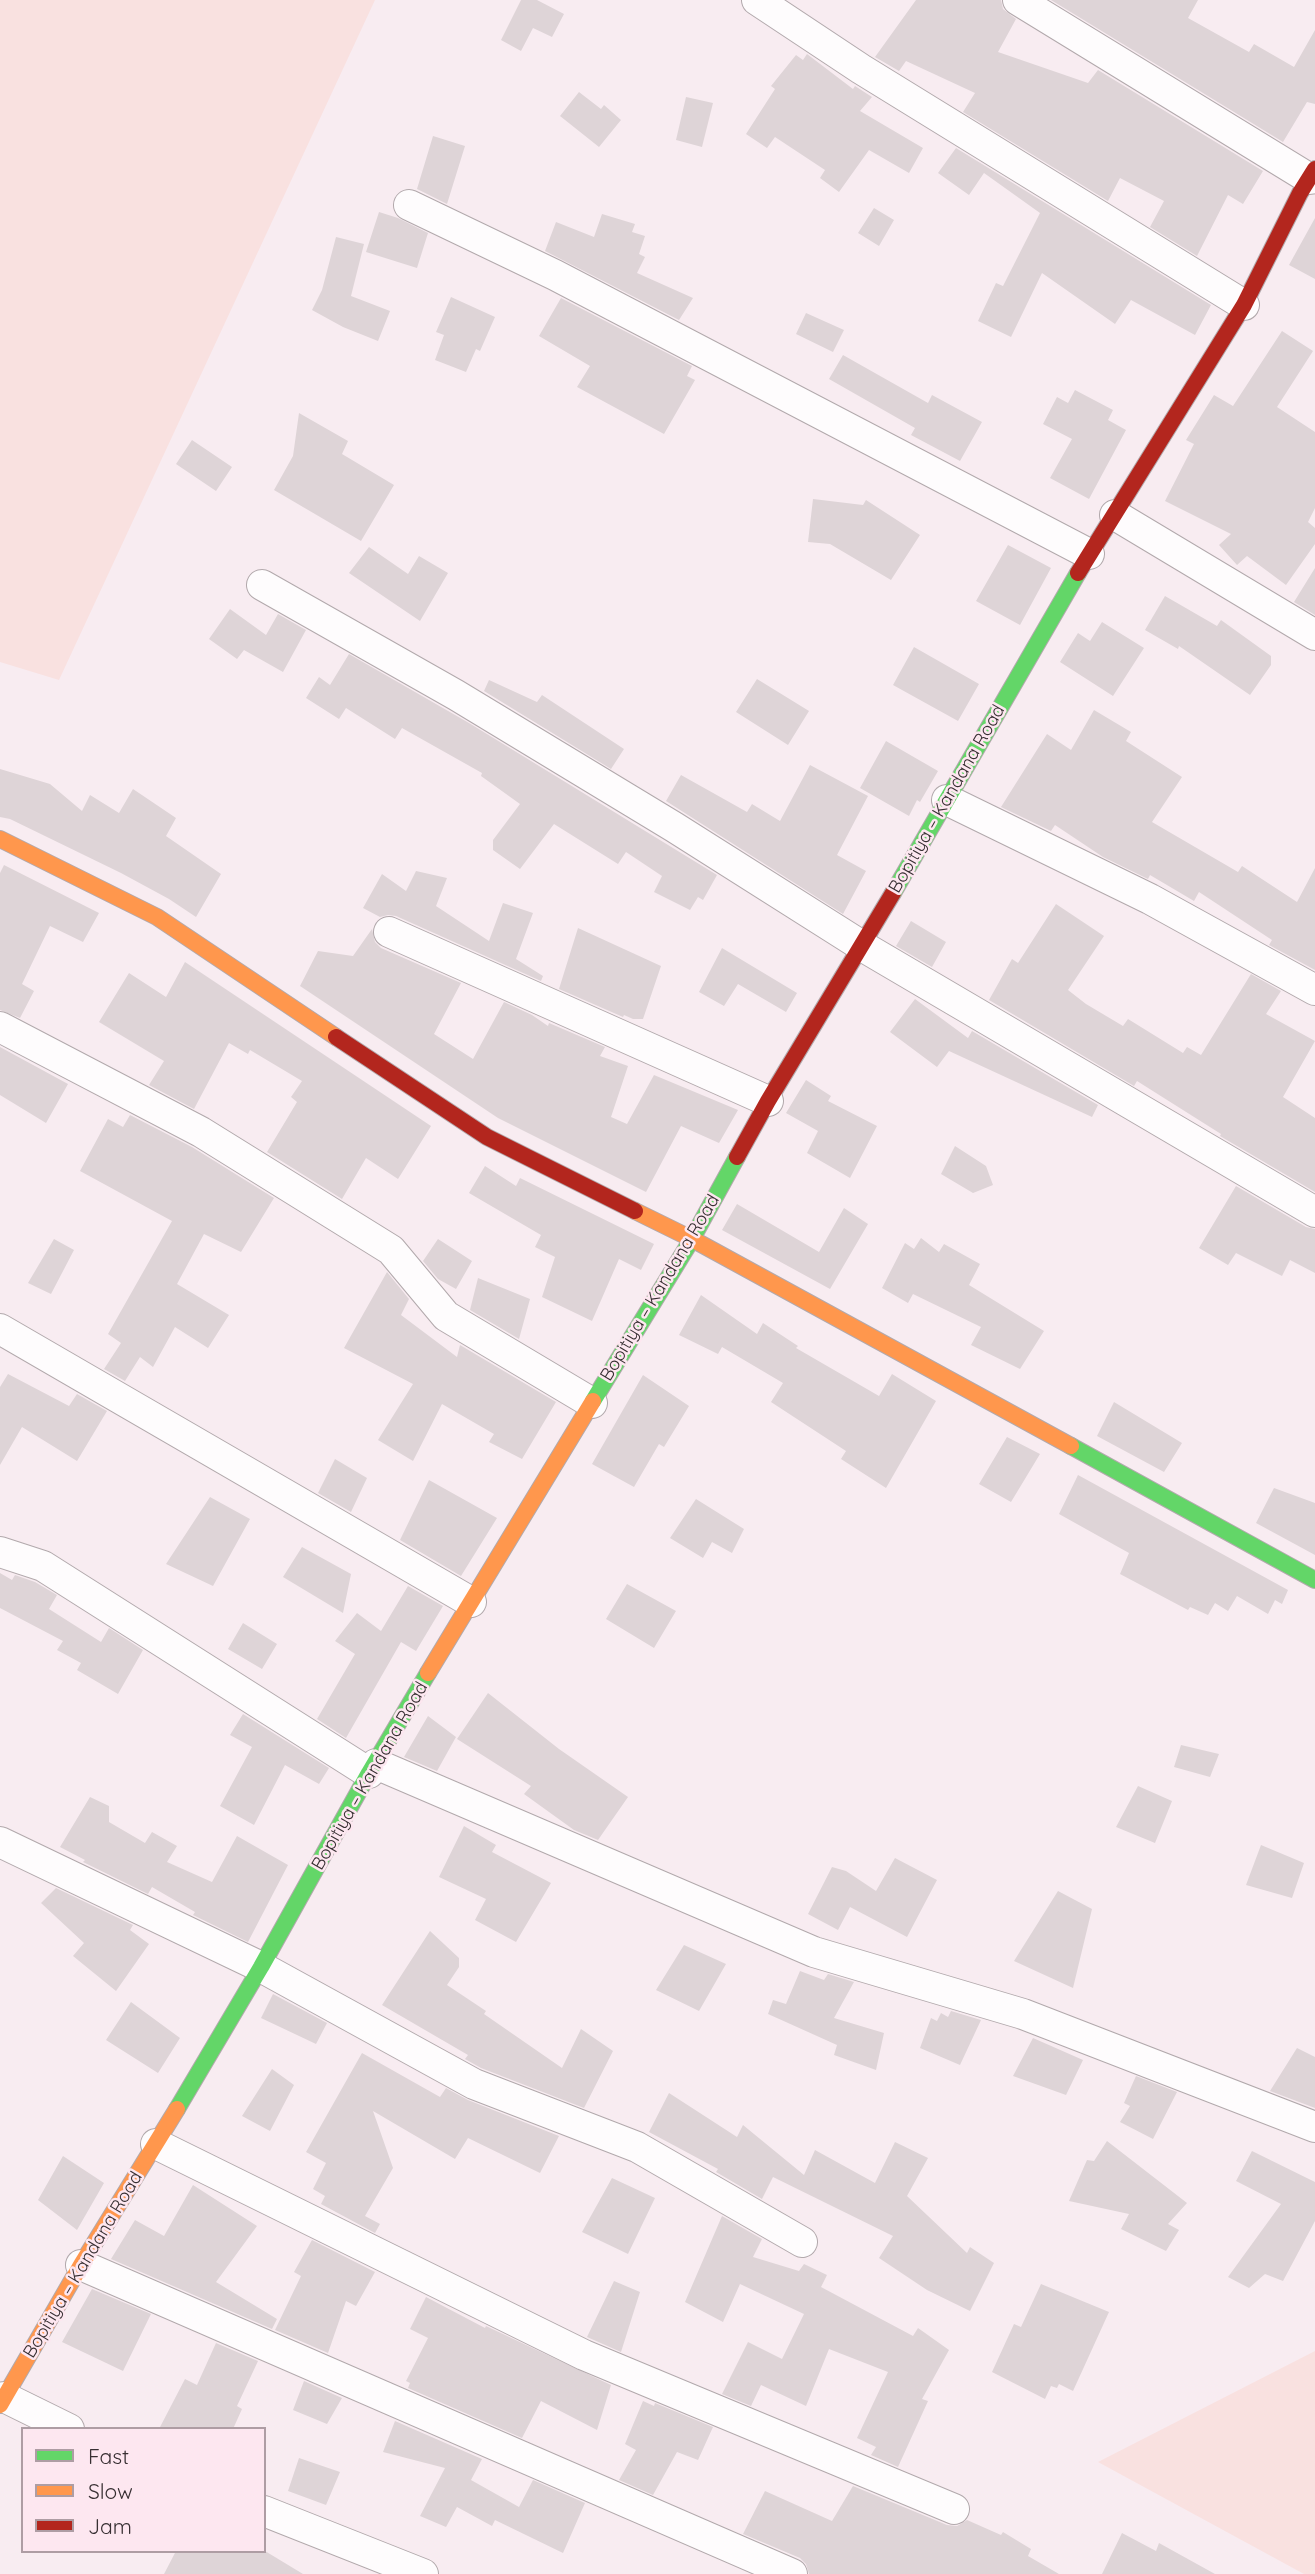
<!DOCTYPE html>
<meta charset="utf-8">
<style>
body{margin:0}
#map{position:relative;width:1315px;height:2574px;overflow:hidden;background:#f8ecf1;font-family:Quicksand,sans-serif}
canvas{display:block}
.legend{position:absolute;left:21px;top:2427px;width:245px;height:126px;box-sizing:border-box;background:#fde7f0;border:2px solid #ae9da4;margin:0;padding:9px 12px;list-style:none;font-size:21px;color:#372f32}
.legend li{display:flex;align-items:center;gap:14px;height:35px}
.legend b{width:35px;border:2px solid #ae9da4}
</style>
<div id="map">
<canvas width="1315" height="2574"></canvas>
<ul class="legend">
<li><b style="height:9px;background:#63d668"></b>Fast</li>
<li><b style="height:9px;background:#ff974d"></b>Slow</li>
<li><b style="height:9px;background:#b3261e"></b>Jam</li>
</ul>
</div>
<script>
const c = document.querySelector('canvas').getContext('2d');
c.lineJoin = 'round';
function paint(path, color) { c.fillStyle = color; c.fill(path, 'evenodd'); }
const poly = rows => new Path2D(rows.map(r => 'M' + r).join(''));
function strokePath(path, color, width, dash) { c.strokeStyle = color; c.lineWidth = width; c.lineCap = dash ? 'butt' : 'round'; c.setLineDash(dash || []); c.stroke(path); }
function label(font, color, halo, rows, align = 'center') {
  c.font = font + ' Quicksand,sans-serif'; c.lineWidth = 5; c.setLineDash([]); c.textBaseline = 'middle'; c.strokeStyle = halo; c.fillStyle = color; for (const [text, x, y, turn = 0] of rows) {
    c.save(); c.translate(x, y); c.rotate((+turn || 0) * Math.PI / 180); c.textAlign = isNaN(turn) ? turn : align; if (halo) c.strokeText(text, 0, 0); c.fillText(text, 0, 0); c.restore();
  }
}
paint(poly([
 [0,0,375,0,59,680,0,662],
 [1315,2351,1315,2574,1304,2574,1098,2462]
]), '#f9e1e0');
paint(poly([
 [521,0,537,0,564,14,552,37,533,28,521,51,501,40],
 [916,0,1001,0,1003,9,1016,19,998,52,1088,83,1098,70,1263,171,1243,204,1228,195,1197,256,1150,227,1164,201,1120,178,1108,201,963,112,975,93,906,61,899,71,875,57],
 [1051,0,1198,0,1188,18,1249,52,1254,44,1294,67,1315,30,1315,104,1307,102,1283,142],
 [807,54,853,89,855,86,872,97,860,111,923,148,909,173,869,150,839,192,820,178,825,170,775,137,767,148,746,134,775,89,771,86,796,55,803,60],
 [579,92,601,109,604,105,621,120,599,147,560,116],
 [686,97,713,103,702,147,676,140],
 [433,136,465,146,447,204,417,189],
 [956,148,1211,305,1195,335,1131,300,1115,324,1042,273,1011,337,978,321,996,283,1003,286,1040,213,984,173,969,195,938,173],
 [874,208,894,220,879,246,858,233],
 [379,212,398,218,428,233,417,268,366,252],
 [602,214,635,224,632,232,645,236,639,254,645,257,637,273,693,298,679,320,545,251,556,222,594,237],
 [1315,218,1315,279,1289,265],
 [336,237,364,244,351,296,390,311,378,341,343,327,312,310,322,290],
 [451,297,495,317,480,351,476,349,466,372,435,360,444,335,436,332],
 [561,298,692,366,687,376,695,380,664,434,577,387,590,366,539,336],
 [806,313,844,330,833,352,796,334],
 [1282,331,1313,351,1277,407,1315,432,1315,508,1308,522,1315,528,1315,544,1286,585,1247,556,1237,565,1219,545,1231,534,1165,501,1194,444,1186,440,1214,395,1233,406],
 [843,355,928,403,932,395,982,422,960,461,911,435,915,428,829,379],
 [1075,390,1113,410,1108,420,1126,430,1089,499,1050,478,1072,439,1043,424,1057,397,1068,403],
 [299,413,348,441,342,454,394,485,361,541,274,490,293,456],
 [192,440,232,467,216,491,176,464],
 [813,499,863,505,866,500,920,535,891,580,830,544,808,542],
 [1008,545,1051,568,1020,625,976,601],
 [369,547,408,574,419,556,448,573,420,621,349,573],
 [1315,568,1315,615,1294,602],
 [1165,596,1217,626,1221,620,1271,656,1271,665,1250,695,1179,646,1178,649,1145,630],
 [230,609,266,635,278,614,306,630,283,672,244,650,237,659,209,639],
 [1102,622,1144,648,1113,696,1060,662,1078,633,1090,641],
 [914,647,979,684,958,721,893,685],
 [349,654,469,723,717,875,703,900,698,897,690,910,654,892,662,876,626,852,618,864,554,824,520,869,493,850,493,840,520,804,481,776,482,773,402,728,395,739,346,708,339,719,306,698,319,677,330,685],
 [757,679,809,711,788,745,736,712],
 [489,680,537,702,542,695,624,749,611,769,484,691],
 [1094,710,1131,732,1126,741,1182,777,1152,822,1238,872,1242,866,1297,902,1315,868,1315,970,1269,945,1272,940,1199,892,1194,901,1150,875,1148,879,1103,857,1055,825,1051,831,1001,807,1047,734,1071,750],
 [886,741,938,771,920,802,917,800,909,816,860,788],
 [810,765,868,796,837,855,866,871,843,914,666,801,681,775,747,812,752,804,780,821],
 [0,769,50,784,82,811,90,795,119,813,133,789,176,818,166,836,221,874,196,917,169,899,121,873,10,819,0,817],
 [4,865,99,913,83,942,50,926,22,984,34,991,20,1018,0,1010,0,873],
 [416,871,447,878,436,906,489,941,503,903,533,913,516,959,543,976,541,981,396,916,388,915,380,917,363,908,382,874,406,891],
 [1056,904,1104,936,1068,990,1086,1004,1123,1026,1128,1019,1183,1053,1187,1047,1201,1055,1251,974,1281,991,1266,1014,1315,1041,1283,1097,1315,1118,1315,1192,1220,1136,1221,1134,1137,1081,1134,1086,989,1000,1012,959,1018,963],
 [911,921,946,942,932,967,896,946],
 [578,928,661,966,643,1019,633,1019,624,1015,623,1017,559,989],
 [372,929,375,942,381,948,461,983,434,1034,473,1059,504,1002,532,1015,548,1026,549,1023,605,1047,600,1056,628,1066,611,1117,627,1124,654,1075,738,1110,719,1143,681,1126,646,1192,498,1118,300,986,318,951,353,956],
 [722,948,797,993,786,1012,738,984,724,1006,699,992],
 [185,962,431,1126,398,1179,366,1158,342,1199,267,1152,297,1102,291,1097,302,1081,250,1050,248,1054,229,1043,194,1109,149,1085,164,1061,99,1022,129,973,166,997],
 [915,999,968,1038,972,1031,1098,1105,1092,1117,949,1051,937,1067,890,1032],
 [0,1047,68,1084,46,1123,0,1095],
 [806,1080,831,1096,828,1101,877,1126,850,1178,807,1153,818,1131,786,1113],
 [130,1115,192,1147,274,1198,241,1252,204,1234,177,1284,229,1315,208,1348,175,1327,153,1367,140,1357,125,1381,104,1369,121,1343,108,1334,172,1221,80,1171,108,1119,123,1127],
 [955,1146,986,1166,993,1185,973,1193,941,1174],
 [485,1166,516,1186,520,1178,654,1244,641,1270,619,1259,592,1321,542,1297,555,1257,535,1247,541,1235,469,1193],
 [1236,1186,1306,1227,1315,1229,1315,1273,1290,1260,1282,1276,1236,1253,1228,1265,1199,1248],
 [737,1204,819,1252,844,1208,868,1224,830,1289,722,1230],
 [921,1238,939,1252,944,1244,980,1264,969,1285,1044,1331,1020,1369,971,1345,981,1327,913,1294,908,1303,882,1288,905,1243,914,1249],
 [54,1239,74,1250,51,1294,28,1283],
 [438,1239,472,1261,456,1289,438,1279,423,1261],
 [387,1272,409,1299,401,1315,457,1357,460,1345,556,1402,522,1459,489,1442,494,1434,442,1404,413,1461,378,1440,413,1384,344,1348],
 [478,1278,530,1299,519,1339,470,1310],
 [701,1295,757,1334,763,1323,798,1346,796,1348,879,1396,892,1374,936,1401,886,1488,841,1459,846,1451,771,1402,783,1383,722,1347,718,1354,679,1335],
 [8,1374,69,1406,77,1394,107,1411,77,1461,22,1427,0,1465,0,1387],
 [643,1375,689,1406,664,1447,659,1444,634,1487,592,1464],
 [1114,1402,1182,1443,1164,1472,1097,1436],
 [1007,1437,1040,1454,1011,1502,979,1484],
 [335,1459,367,1478,351,1512,318,1493],
 [1078,1475,1288,1590,1282,1604,1275,1600,1268,1614,1237,1596,1228,1611,1215,1603,1208,1615,1190,1607,1188,1610,1120,1574,1129,1553,1059,1514],
 [429,1480,497,1518,461,1576,400,1540],
 [1274,1488,1315,1503,1315,1555,1256,1523],
 [210,1497,250,1519,213,1586,166,1564],
 [696,1499,744,1529,732,1553,712,1542,703,1558,670,1538],
 [302,1547,351,1574,343,1613,283,1577],
 [0,1573,12,1580,15,1575,35,1582,57,1595,49,1609,101,1642,109,1628,143,1650,118,1694,77,1670,81,1663,57,1650,63,1641,0,1608],
 [627,1584,676,1611,654,1648,606,1619],
 [408,1586,443,1606,416,1651,401,1642,346,1738,317,1719,355,1654,335,1641,357,1613,381,1631],
 [243,1623,277,1644,262,1669,228,1649],
 [488,1693,559,1749,628,1797,598,1840,574,1830,524,1794,531,1786,457,1739],
 [243,1714,329,1768,319,1784,285,1765,254,1825,220,1806,252,1747,230,1735],
 [428,1716,456,1737,437,1771,404,1757],
 [1181,1745,1219,1754,1210,1777,1174,1767],
 [1138,1786,1172,1801,1155,1843,1116,1827],
 [90,1797,109,1806,109,1822,145,1843,152,1832,177,1846,167,1862,212,1882,237,1836,288,1865,248,1942,193,1915,195,1912,152,1887,148,1894,83,1862,85,1860,60,1847],
 [464,1826,496,1845,492,1852,551,1883,516,1942,475,1920,486,1899,439,1877],
 [1261,1845,1304,1863,1292,1898,1246,1885],
 [895,1858,937,1880,907,1937,850,1907,838,1930,808,1914,832,1867,846,1871,876,1891],
 [56,1888,133,1925,130,1930,149,1944,116,1991,73,1956,84,1943,41,1903],
 [1058,1891,1092,1909,1073,1988,1014,1961],
 [430,1931,459,1958,459,1967,447,1985,486,2011,484,2014,562,2068,581,2029,613,2051,584,2108,481,2068,465,2059,468,2055,382,2005],
 [684,1945,726,1964,699,2011,656,1990],
 [800,1971,824,1980,828,1974,854,1982,834,2018,884,2033,876,2070,834,2055,837,2045,768,2014,773,2000,786,2004],
 [273,1994,327,2023,316,2044,261,2018],
 [131,2002,180,2038,158,2073,106,2040],
 [951,2011,981,2020,960,2065,920,2048,931,2018,937,2021,941,2013,948,2017],
 [1033,2038,1083,2060,1066,2095,1013,2076],
 [1297,2048,1315,2057,1315,2108,1270,2091],
 [362,2053,440,2097,446,2088,468,2100,559,2136,540,2173,468,2138,455,2159,373,2111,393,2168,365,2216,380,2224,375,2233,321,2204,325,2196,313,2189,326,2163,306,2152],
 [272,2069,294,2085,270,2131,242,2116],
 [1136,2076,1177,2092,1153,2139,1120,2122,1130,2106,1124,2103],
 [669,2093,737,2137,743,2125,804,2175,815,2150,875,2183,895,2142,928,2158,907,2196,967,2253,970,2247,994,2263,970,2311,927,2290,879,2258,893,2236,773,2177,762,2199,716,2172,718,2169,649,2132],
 [1107,2141,1187,2203,1168,2224,1179,2230,1166,2251,1121,2229,1129,2214,1069,2201,1087,2160,1094,2161],
 [1252,2151,1315,2182,1315,2221,1283,2281,1265,2274,1249,2288,1228,2277,1281,2204,1236,2181],
 [63,2156,104,2183,77,2230,38,2200],
 [612,2178,655,2198,628,2254,582,2232],
 [193,2185,257,2226,216,2282,277,2319,272,2329,111,2259,135,2220,164,2236],
 [722,2216,762,2239,753,2257,799,2271,804,2264,827,2275,821,2287,913,2336,918,2328,949,2350,922,2399,928,2401,898,2467,871,2455,876,2447,857,2438,888,2372,829,2349,806,2406,761,2385,751,2406,722,2394,748,2342,782,2359,804,2314,740,2284,723,2322,685,2302],
 [312,2240,375,2272,356,2306,346,2301,328,2353,275,2330,301,2276,294,2272],
 [614,2281,640,2292,621,2352,587,2337],
 [1041,2284,1109,2312,1073,2391,1059,2384,1057,2388,1051,2386,1045,2399,992,2372,1014,2324,1021,2327],
 [92,2289,151,2314,123,2371,62,2342],
 [426,2297,485,2328,486,2326,611,2385,597,2430,541,2401,522,2438,408,2388,410,2383,406,2381,428,2338,410,2329],
 [216,2343,258,2361,237,2406,242,2409,233,2429,159,2429,185,2379,197,2385],
 [304,2381,342,2398,327,2424,293,2410],
 [643,2401,654,2406,655,2403,713,2427,698,2460,677,2452,653,2495,619,2480,636,2450,625,2444],
 [395,2421,482,2459,471,2480,519,2507,533,2480,585,2503,563,2553,495,2520,492,2526,457,2507,446,2527,420,2516,445,2468,383,2452],
 [299,2458,340,2472,326,2505,288,2491],
 [853,2486,947,2525,957,2526,967,2520,1001,2535,1003,2532,1031,2549,1028,2556,1059,2574,809,2574,806,2564,800,2558,743,2534,765,2491,832,2521],
 [1122,2533,1156,2551,1159,2543,1215,2574,1102,2574],
 [176,2551,265,2551,303,2574,164,2574]
]), '#ded4d7');
const street = poly([
 [757,0,861,69,1244,305],
 [1018,0,1310,179],
 [409,205,555,275,1089,554],
 [1115,515,1315,635],
 [262,585,456,695,674,827,862,946,1315,1212],
 [947,800,1150,899,1315,990],
 [389,932,768,1101],
 [0,1027,201,1132,391,1250,446,1316,592,1403],
 [0,1329,471,1602],
 [0,1552,43,1566,369,1773],
 [376,1764,814,1952,1023,2014,1315,2127],
 [0,1842,261,1967,474,2084,637,2147,802,2242],
 [156,2144,584,2355,954,2509],
 [81,2265,792,2574],
 [4,2397,69,2429],
 [264,2511,423,2574]
]);
const fast = poly([
 [893,893,1078,573],
 [593,1401,692,1239,737,1157],
 [1071,1446,1315,1580],
 [177,2109,261,1967,369,1773,428,1673]
]);
const slow = poly([
 [0,839,157,917,336,1037],
 [635,1211,692,1239,1071,1446],
 [428,1673,593,1401],
 [0,2405,81,2265,177,2109]
]);
const jam = poly([
 [1078,573,1244,305,1300,193,1315,169],
 [336,1037,487,1137,635,1211],
 [737,1157,768,1101,893,893]
]);
strokePath(street, '#b2a9ac', 32);
strokePath(fast, '#b2a9ac', 18);
strokePath(slow, '#b2a9ac', 18);
strokePath(jam, '#b2a9ac', 18);
strokePath(street, '#fefcfd', 30);
strokePath(fast, '#63d668', 16);
strokePath(slow, '#ff974d', 16);
strokePath(jam, '#b3261e', 16);
label('18px', '#372f32', '#fde7f0', [
 ["Bopitiya – Kandana Road",947,799,-60],
 ["Bopitiya – Kandana Road",660,1288,-59],
 ["Bopitiya – Kandana Road",370,1776,-60],
 ["Bopitiya – Kandana Road",83,2265,-59]
]);
</script>
